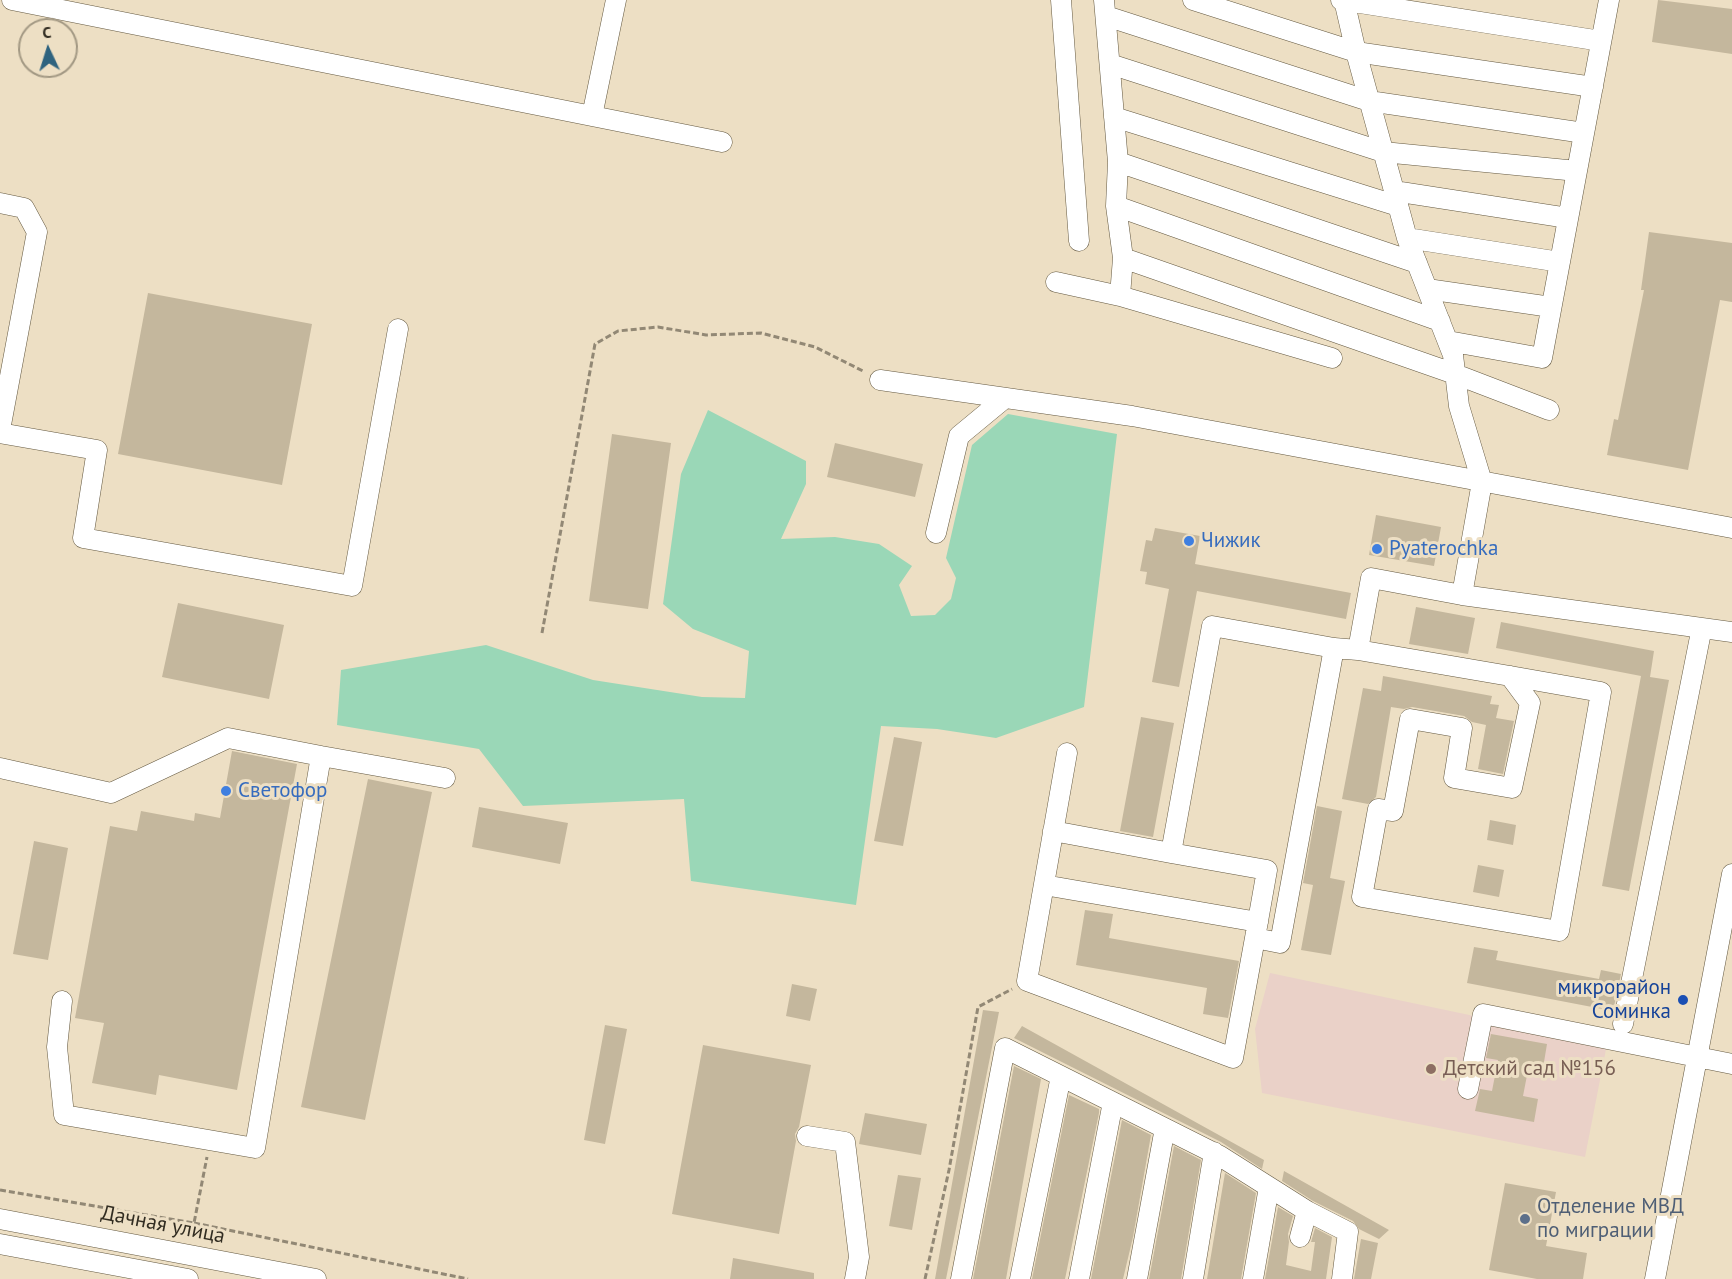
<!DOCTYPE html>
<meta charset="utf-8">
<style>
body{margin:0}
#map{position:relative;width:1732px;height:1279px;overflow:hidden;background:#eddfc4;font-family:"PT Sans",sans-serif}
canvas{display:block}
.north{position:absolute;left:18px;top:18px;width:60px;height:60px;box-sizing:border-box;background:#eddfc4;border:2px solid #a29883;border-radius:50%;rotate:356deg;font-size:16px;font-weight:700;line-height:24px;text-align:center;color:#322d22}
.north::after{content:'';display:block;margin:auto;width:21px;height:27px;background:#2f637f;clip-path:polygon(50% 0,100% 100%,50% 72%,0 100%)}
</style>
<div id="map">
<canvas width="1732" height="1279"></canvas>
<div class="north">С</div>
</div>
<script>
const c = document.querySelector('canvas').getContext('2d');
c.lineJoin = 'round';
function paint(path, color) { c.fillStyle = color; c.fill(path, 'evenodd'); }
const poly = rows => new Path2D(rows.map(r => 'M' + r).join(''));
function strokePath(path, color, width, dash) { c.strokeStyle = color; c.lineWidth = width; c.lineCap = dash ? 'butt' : 'round'; c.setLineDash(dash || []); c.stroke(path); }
function label(font, color, halo, rows, align = 'center') {
  c.font = font + ' "PT Sans",sans-serif'; c.lineWidth = 6; c.setLineDash([]); c.textBaseline = 'middle'; c.strokeStyle = halo; c.fillStyle = color; for (const [text, x, y, turn = 0] of rows) {
    c.save(); c.translate(x, y); c.rotate((+turn || 0) * Math.PI / 180); c.textAlign = isNaN(turn) ? turn : align; if (halo) c.strokeText(text, 0, 0); c.fillText(text, 0, 0); c.restore();
  }
}
paint(poly([
 [1270,973,1607,1044,1585,1157,1262,1093,1255,1029]
]), '#ead1c8');
paint(poly([
 [708,410,806,461,806,484,781,539,835,537,879,544,912,566,899,585,911,616,935,615,951,599,956,578,946,558,972,445,1008,414,1117,434,1084,707,996,738,937,729,881,726,856,905,691,881,684,799,523,806,479,749,337,725,341,670,486,645,593,680,702,697,745,698,749,651,693,629,663,604,681,474]
]), '#9ad7b7');
paint(poly([
 [1658,0,1732,9,1732,54,1652,42],
 [1649,232,1732,243,1732,302,1720,300,1688,470,1607,455,1614,419,1618,420,1644,290,1641,290],
 [148,293,312,324,282,485,118,454],
 [612,434,671,443,648,609,589,601],
 [835,443,923,464,915,497,827,477],
 [1376,515,1441,527,1434,566,1369,555],
 [1155,528,1200,536,1195,564,1351,593,1346,619,1197,591,1179,687,1152,682,1169,589,1145,584,1147,572,1140,571,1146,540,1152,541],
 [178,603,284,625,269,699,162,677],
 [1416,607,1475,618,1468,654,1409,644],
 [1501,622,1654,651,1650,677,1669,680,1629,891,1602,886,1641,676,1496,648],
 [1383,676,1492,696,1490,704,1499,705,1496,718,1514,721,1503,774,1478,769,1486,725,1472,722,1464,716,1412,707,1404,709,1391,707,1376,797,1368,804,1342,799,1363,688,1381,691],
 [1141,717,1174,723,1153,837,1120,831],
 [894,737,922,742,903,846,874,841],
 [232,751,297,764,237,1090,159,1075,156,1095,92,1083,104,1023,75,1018,110,826,137,831,141,811,194,821,195,813,220,818],
 [368,779,432,792,365,1120,301,1107],
 [1317,806,1342,811,1330,878,1345,881,1331,955,1301,950,1313,885,1303,883],
 [479,807,568,823,560,864,472,847],
 [1490,820,1516,825,1513,845,1487,840],
 [34,841,68,848,48,960,13,954],
 [1478,865,1504,870,1499,897,1473,892],
 [1085,910,1113,914,1109,938,1239,961,1228,1018,1203,1014,1207,988,1076,965],
 [1474,947,1498,951,1496,960,1599,979,1601,970,1621,974,1613,1011,1467,983],
 [792,984,817,989,810,1021,786,1016],
 [983,1010,999,1012,946,1279,935,1279],
 [605,1025,627,1029,605,1144,584,1140],
 [1022,1026,1264,1160,1262,1169,1221,1142,1014,1038],
 [1491,1034,1547,1044,1543,1068,1529,1065,1523,1096,1538,1099,1534,1122,1475,1111,1480,1089,1492,1091,1498,1060,1486,1058],
 [703,1045,811,1065,799,1127,795,1134,796,1141,779,1234,672,1214],
 [1014,1066,1041,1079,1006,1279,973,1279],
 [1069,1095,1099,1109,1099,1113,1065,1279,1032,1279],
 [865,1113,927,1124,921,1155,859,1144],
 [1122,1120,1151,1135,1133,1237,1123,1279,1091,1279],
 [1174,1146,1201,1160,1181,1279,1149,1279],
 [1284,1171,1389,1230,1379,1239,1359,1229,1353,1221,1313,1201,1282,1181],
 [1225,1173,1256,1193,1241,1279,1207,1279],
 [898,1175,921,1178,912,1230,889,1226],
 [1505,1183,1556,1192,1546,1246,1587,1253,1583,1279,1537,1279,1489,1270],
 [1278,1207,1293,1216,1288,1234,1289,1242,1286,1265,1311,1271,1315,1242,1311,1242,1315,1228,1332,1237,1326,1279,1265,1279],
 [1361,1239,1378,1243,1371,1279,1354,1279],
 [733,1258,814,1273,814,1279,730,1279]
]), '#c4b79d');
const minor = poly([
 [12,0,722,142],
 [1061,0,1079,241],
 [1104,0,1118,162,1116,206,1123,258,1120,296],
 [1193,0,1356,52,1593,87],
 [1341,0,1601,41],
 [1344,0,1356,52,1407,238,1453,355,1459,406,1482,482,1462,595],
 [1106,16,1369,101,1584,133],
 [1110,64,1383,152,1577,171],
 [592,116,616,0],
 [1114,117,1398,206],
 [1118,162,1417,263],
 [1394,191,1568,218],
 [0,203,24,208,37,232,0,430],
 [1116,206,1440,321],
 [1407,238,1560,262],
 [1123,258,1455,374,1549,410],
 [1056,282,1120,296,1332,358],
 [1427,289,1551,307],
 [1448,341,1542,358,1609,0],
 [880,380,1132,416,1732,528],
 [0,433,97,450,83,538,352,586,398,329],
 [936,533,959,436,1005,398],
 [1334,648,1280,943,1255,938,1267,870,1171,853,1212,626,1334,648,1358,650,1510,676,1601,692,1559,931,1362,897,1378,809,1393,811,1410,719,1462,728,1454,778,1512,788,1530,703,1510,676],
 [1358,650,1371,578,1462,595,1732,632],
 [1067,753,1027,981,1233,1058,1255,938],
 [0,768,111,793,228,738,321,756],
 [1053,831,1171,853],
 [1044,885,1258,922],
 [62,1001,57,1047,64,1115,255,1148,321,756,445,778],
 [1623,1024,1701,632],
 [1468,1089,1483,1014,1732,1064],
 [807,1136,845,1142,859,1257,855,1279],
 [0,1219,316,1279],
 [1300,1237,1307,1211,1348,1232,1342,1279],
 [0,1244,188,1279],
 [961,1279,1005,1048,1220,1156,1307,1211],
 [1020,1279,1061,1076],
 [1079,1279,1113,1102],
 [1137,1279,1165,1128],
 [1193,1279,1214,1152],
 [1253,1279,1269,1187],
 [1655,1279,1732,874]
]);
strokePath(minor, '#645941', 21);
strokePath(poly([
 [542,633,595,344,618,331,658,327,706,335,761,333,815,347,865,372],
 [0,1190,194,1223,207,1157],
 [194,1223,468,1279],
 [925,1279,949,1170,978,1007,1012,989]
]), '#928875', 3, [6, 3]);
strokePath(minor, '#fff', 20);
for (const [x, y, r, color] of [
 [1189,541,6,"#3f7fe0"],
 [1377,549,6,"#3f7fe0"],
 [226,791,6,"#3f7fe0"],
 [1683,1000,6,"#1a4fb4"],
 [1431,1069,6,"#8d6e63"],
 [1525,1219,6,"#5c6f8a"]
]) { const dot = new Path2D(); dot.arc(x, y, r, 0, 2 * Math.PI); c.fillStyle = color; c.fill(dot); strokePath(dot, '#eddfc4', 2); }
label('21px', '#366cbe', '#eddfc4', [
 ["Чижик",1201,541],
 ["Pyaterochka",1389,549],
 ["Светофор",238,791]
], 'left');
label('21px', '#164399', '#eddfc4', [
 ["микрорайон",1671,988],
 ["Соминка",1671,1012]
], 'right');
label('21px', '#785e54', '#eddfc4', [
 ["Детский сад №156",1443,1069]
], 'left');
label('21px', '#4e5e75', '#eddfc4', [
 ["Отделение МВД",1537,1207],
 ["по миграции",1537,1231]
], 'left');
label('21px', '#322d22', '#eddfc4', [
 ["Дачная улица",163,1225,11]
]);
</script>
